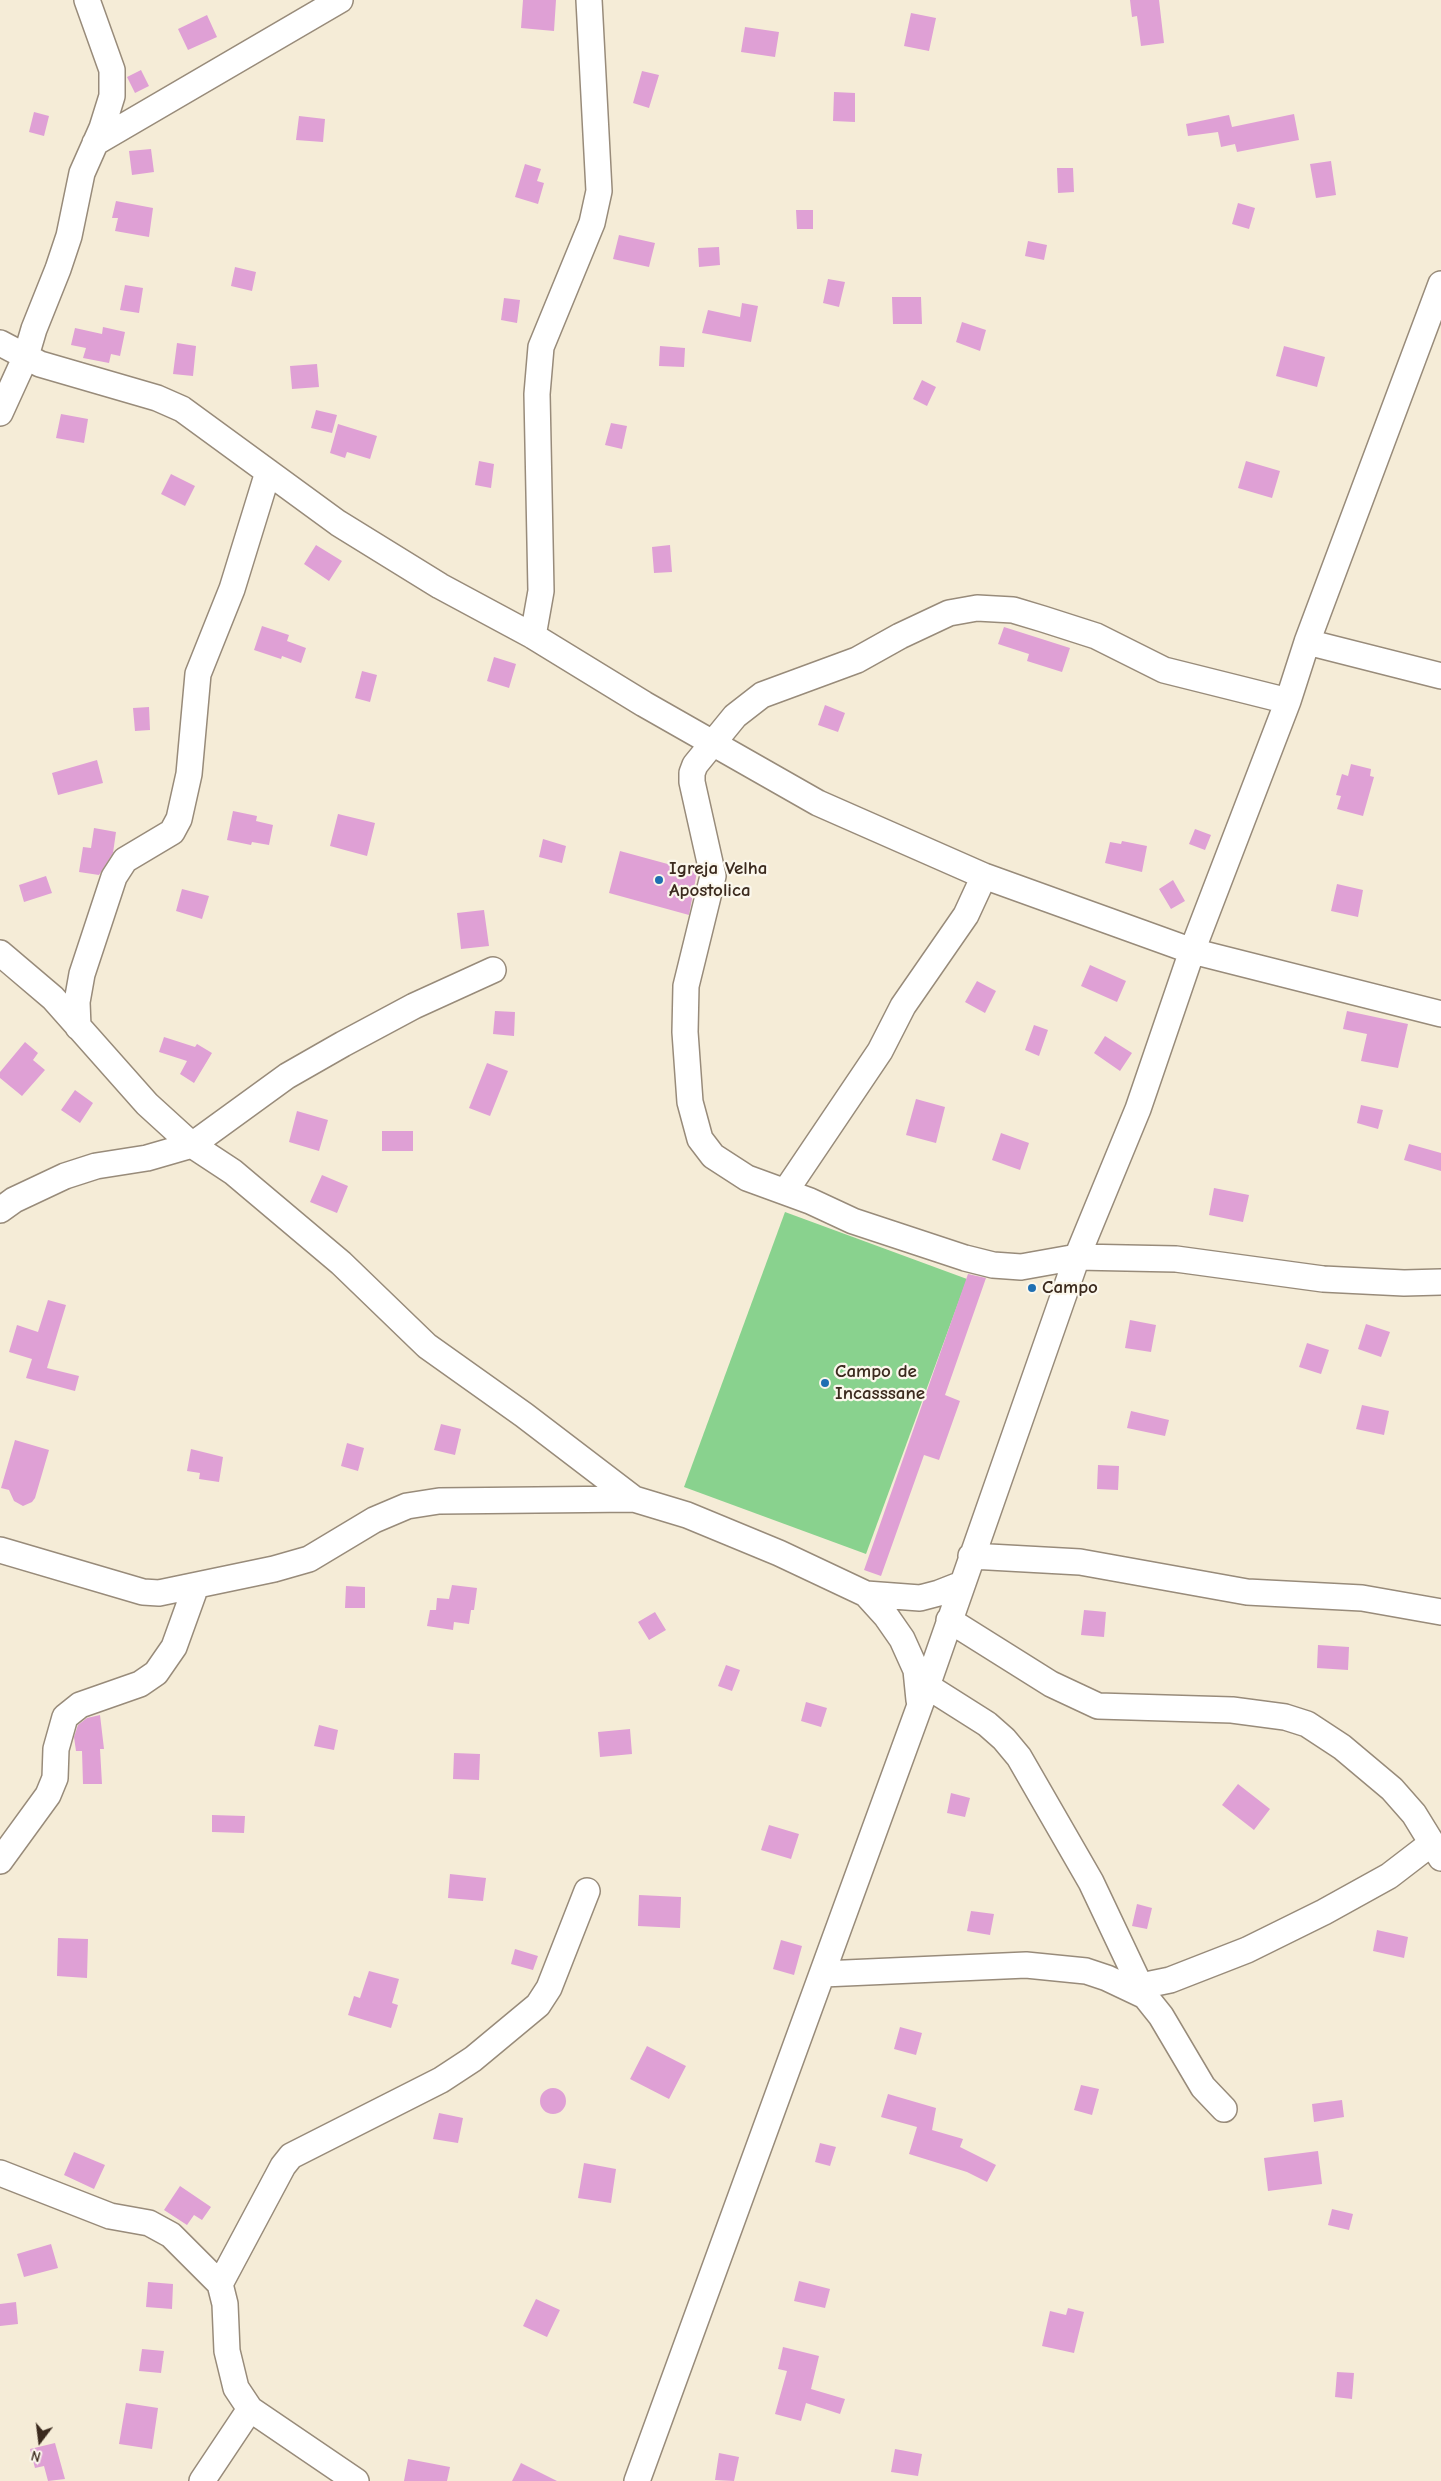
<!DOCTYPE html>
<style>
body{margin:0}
#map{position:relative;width:1441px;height:2481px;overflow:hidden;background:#f5ecd7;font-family:"Comic Neue",sans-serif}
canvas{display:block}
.north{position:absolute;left:15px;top:2416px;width:50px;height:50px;-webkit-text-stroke:4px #fbf7ec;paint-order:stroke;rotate:195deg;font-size:14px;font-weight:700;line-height:20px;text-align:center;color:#3b2a1e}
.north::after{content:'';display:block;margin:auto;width:18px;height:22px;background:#3b2a1e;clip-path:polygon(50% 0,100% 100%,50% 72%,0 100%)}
</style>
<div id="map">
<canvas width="1441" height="2481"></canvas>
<div class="north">N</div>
</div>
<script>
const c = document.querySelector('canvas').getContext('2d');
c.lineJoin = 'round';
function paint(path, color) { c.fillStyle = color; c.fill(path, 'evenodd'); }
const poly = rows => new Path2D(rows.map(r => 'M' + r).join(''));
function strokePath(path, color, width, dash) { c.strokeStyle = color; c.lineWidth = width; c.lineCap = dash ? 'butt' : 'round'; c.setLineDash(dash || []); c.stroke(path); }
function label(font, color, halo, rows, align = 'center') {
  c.font = font + ' "Comic Neue",sans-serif'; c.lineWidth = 4.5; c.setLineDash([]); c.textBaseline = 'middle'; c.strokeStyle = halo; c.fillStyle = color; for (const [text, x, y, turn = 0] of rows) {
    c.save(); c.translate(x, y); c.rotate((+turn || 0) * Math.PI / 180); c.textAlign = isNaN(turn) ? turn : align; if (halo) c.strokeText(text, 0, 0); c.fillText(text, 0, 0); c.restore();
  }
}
paint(poly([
 [785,1212,967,1279,866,1554,684,1487]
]), '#89d28e');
paint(poly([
 [523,0,556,0,554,31,521,28],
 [1130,0,1159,0,1164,43,1141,46,1137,16,1132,17],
 [911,13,936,18,929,51,904,46],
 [207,15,217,37,188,50,178,29],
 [745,27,779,32,775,57,741,52],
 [141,70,149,86,135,93,127,77],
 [642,71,659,75,649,108,633,103],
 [834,92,855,93,855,122,833,121],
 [34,112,49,116,44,136,29,132],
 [1294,114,1299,140,1237,152,1235,144,1221,147,1218,132,1188,136,1186,124,1229,115,1232,127],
 [299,116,325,119,323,142,296,140],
 [151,149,154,172,132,175,129,151],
 [1331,161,1336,195,1316,198,1310,164],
 [525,164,541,169,537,181,544,183,538,204,515,197],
 [1057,168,1073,168,1074,192,1058,193],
 [116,201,153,208,149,237,115,231,118,218,112,218],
 [1238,203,1255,208,1249,229,1232,224],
 [796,210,813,210,813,229,797,229],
 [619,235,655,243,649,267,613,259],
 [1028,241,1047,245,1044,260,1025,256],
 [719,247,720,265,699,267,698,248],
 [235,267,256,272,252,291,231,286],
 [828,279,845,282,839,307,823,303],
 [125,285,143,288,139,313,120,310],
 [892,297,921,297,922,324,893,324],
 [504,298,520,300,517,323,501,320],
 [742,303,758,306,751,342,702,333,708,310,740,317],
 [962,322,986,330,980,351,956,342],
 [103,327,125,332,120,356,111,354,109,363,83,358,86,348,71,345,75,328,102,334],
 [177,343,196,346,193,376,173,374],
 [660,346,685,348,684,367,659,366],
 [1284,346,1325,357,1317,387,1276,376],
 [317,364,319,387,292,389,290,366],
 [922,380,936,387,927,406,913,399],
 [316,410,337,415,332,433,311,428],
 [61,414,88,419,84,443,56,438],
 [611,423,627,426,622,449,605,445],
 [338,424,377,436,370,459,347,452,345,458,330,453],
 [479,461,494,464,491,488,475,485],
 [1246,461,1280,471,1272,498,1238,488],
 [171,474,195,486,185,506,161,494],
 [316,545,342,561,329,581,304,564],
 [670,545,672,572,654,573,652,547],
 [262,626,289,635,287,641,306,648,301,663,282,656,281,659,254,650],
 [1004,627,1070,648,1062,672,1027,661,1029,654,998,644],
 [494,657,516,664,509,688,487,681],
 [362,671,377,675,370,702,355,698],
 [825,705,845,713,838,732,818,725],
 [149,707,150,730,135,731,133,708],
 [97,760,103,783,58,795,52,773],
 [1351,764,1371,769,1370,776,1374,777,1363,816,1337,809,1341,796,1336,795,1342,774,1348,776],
 [233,811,257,816,256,821,273,825,269,845,252,842,251,845,227,840],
 [338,814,375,823,367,856,330,846],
 [94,828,116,832,113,853,99,875,79,872,83,847,91,848],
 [1195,829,1211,835,1205,850,1189,844],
 [543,839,566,846,562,863,539,857],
 [1122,841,1147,846,1142,872,1105,863,1110,842,1121,844],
 [620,851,697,872,689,915,609,893],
 [46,876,52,893,24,902,19,885],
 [1173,880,1185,901,1171,909,1159,889],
 [1337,884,1363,890,1358,917,1331,911],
 [182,889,209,896,202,919,176,911],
 [484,910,489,946,461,949,457,913],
 [1090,965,1126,981,1117,1002,1081,986],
 [977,981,996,991,985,1013,965,1002],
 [495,1011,515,1012,514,1036,493,1034],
 [1347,1011,1408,1024,1398,1068,1361,1061,1367,1034,1343,1029],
 [1034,1025,1048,1030,1039,1056,1025,1050],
 [1105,1036,1132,1053,1120,1071,1094,1053],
 [164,1037,195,1047,197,1044,212,1053,194,1083,180,1074,187,1061,159,1052],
 [25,1042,38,1053,33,1060,45,1070,22,1096,0,1078,0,1072],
 [487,1063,508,1071,490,1116,469,1108],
 [75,1090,93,1103,80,1123,61,1110],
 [916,1099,945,1107,936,1143,906,1135],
 [1361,1105,1383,1110,1378,1129,1357,1123],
 [297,1111,328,1120,319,1151,289,1142],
 [382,1131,413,1131,413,1151,382,1151],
 [1001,1133,1029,1143,1020,1170,992,1160],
 [1409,1144,1441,1153,1441,1171,1404,1160],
 [322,1175,348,1186,337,1213,310,1202],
 [1214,1188,1249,1195,1243,1222,1209,1215],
 [968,1274,986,1278,945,1395,960,1401,939,1460,924,1455,881,1576,864,1570],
 [48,1300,66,1305,47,1368,79,1376,75,1391,26,1378,32,1359,9,1352,17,1325,38,1332],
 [1130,1320,1156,1325,1151,1352,1125,1348],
 [1366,1324,1390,1332,1381,1357,1358,1349],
 [1307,1343,1329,1350,1321,1374,1299,1367],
 [1362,1405,1389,1411,1384,1435,1356,1429],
 [1131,1411,1169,1420,1165,1436,1127,1428],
 [441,1424,461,1429,455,1455,434,1450],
 [15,1440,49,1450,35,1498,32,1502,23,1506,14,1501,9,1490,1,1488],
 [347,1443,364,1448,358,1471,341,1466],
 [191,1449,223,1457,219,1482,199,1479,200,1473,187,1471],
 [1098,1465,1119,1466,1118,1490,1097,1489],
 [452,1585,477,1588,474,1610,471,1610,469,1624,454,1622,453,1630,427,1626,430,1610,436,1610,437,1598,449,1599],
 [346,1586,365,1587,365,1608,345,1608],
 [1084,1610,1106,1612,1104,1637,1081,1635],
 [655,1612,666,1630,649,1640,638,1622],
 [1318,1645,1349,1647,1348,1670,1317,1668],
 [726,1665,740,1670,732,1691,718,1686],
 [806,1702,827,1708,821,1727,801,1721],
 [100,1715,104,1749,100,1749,102,1784,83,1784,82,1751,76,1751,74,1737,78,1725,87,1718],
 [319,1725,338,1730,334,1750,314,1746],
 [630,1729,632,1754,600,1757,598,1732],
 [454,1753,480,1754,479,1780,453,1779],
 [1238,1784,1270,1809,1254,1830,1222,1805],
 [951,1793,970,1798,965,1817,947,1813],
 [212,1815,245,1816,244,1833,212,1832],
 [769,1825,799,1834,791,1859,761,1850],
 [450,1874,486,1878,483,1901,448,1898],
 [639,1895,681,1897,680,1928,638,1926],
 [1137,1904,1152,1908,1147,1929,1132,1926],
 [971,1911,994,1914,990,1935,967,1931],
 [1377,1930,1408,1937,1404,1958,1373,1951],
 [58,1938,88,1939,87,1978,57,1976],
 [781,1940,802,1946,794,1975,773,1969],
 [515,1949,538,1956,533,1970,511,1964],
 [369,1971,399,1979,392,2003,398,2005,391,2028,348,2015,354,1996,360,1998],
 [900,2027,922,2033,916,2055,894,2049],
 [647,2046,686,2066,669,2099,630,2079],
 [1081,2085,1099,2089,1092,2115,1074,2110],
 '540 2101a13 13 0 1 1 26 0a13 13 0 1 1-26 0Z',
 [888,2094,936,2108,932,2130,963,2139,960,2147,996,2165,987,2182,967,2172,909,2154,917,2127,881,2117],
 [1342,2100,1344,2117,1314,2122,1312,2104],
 [439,2113,463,2118,458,2143,433,2139],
 [820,2143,836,2147,830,2166,815,2162],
 [1318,2151,1322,2184,1268,2191,1264,2158],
 [74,2152,105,2165,94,2189,64,2175],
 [584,2163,616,2169,611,2203,578,2198],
 [180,2186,211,2207,202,2220,194,2215,187,2225,164,2210],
 [1332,2209,1353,2214,1349,2230,1328,2225],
 [51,2244,58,2268,24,2277,17,2254],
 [799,2281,830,2289,825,2308,794,2301],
 [148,2282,173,2284,172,2309,146,2307],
 [536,2299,560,2310,547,2337,523,2326],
 [16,2302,18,2324,0,2326,0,2304],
 [1068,2308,1084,2312,1074,2353,1042,2346,1050,2311,1066,2315],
 [783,2347,819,2356,811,2389,845,2399,840,2414,806,2403,801,2421,775,2414,787,2371,778,2369],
 [142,2349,164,2351,161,2373,139,2371],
 [1337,2372,1354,2373,1352,2399,1335,2397],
 [126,2403,158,2408,152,2449,119,2444],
 [55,2443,65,2479,48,2481,44,2466,35,2468,30,2449],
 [895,2449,922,2454,918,2476,891,2472],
 [719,2453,739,2457,734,2481,715,2480],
 [408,2459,450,2467,447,2481,404,2481],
 [521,2463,557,2481,512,2481]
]), '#dfa0d5');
const minor = poly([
 [95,143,340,0],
 [0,343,40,364,157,398,182,409,338,523,440,586,533,636,644,704,818,803,984,876,1192,951,1441,1014],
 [0,413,26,356,34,329,58,269,69,236,82,173,102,128,112,96,112,70,87,0],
 [533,636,541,591,537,394,541,347,592,223,599,191,589,0],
 [1307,642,1441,676],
 [1288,701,1164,670,1096,636,1043,619,1013,610,977,608,949,613,900,636,857,660,762,695,735,716,695,765,692,773,692,782,713,876,686,986,685,1032,690,1102,700,1139,713,1156,747,1178,810,1201,853,1221,965,1258,993,1265,1021,1267,1077,1257,1176,1259,1323,1279,1404,1283,1441,1282],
 [0,953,53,998,147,1104,192,1145,233,1172,341,1263,427,1346,524,1415,634,1499],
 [78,1027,77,1002,82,974,114,877,125,860,172,832,179,819,189,774,198,674,232,589,268,472],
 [785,1192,880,1051,903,1006,966,915,984,876],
 [0,1210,14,1200,65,1176,96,1166,147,1158,192,1145,287,1076,343,1044,414,1006,493,970],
 [0,1550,143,1592,159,1593,274,1569,309,1559,374,1520,407,1506,439,1501,634,1499,687,1515,779,1553,866,1594,920,1598,939,1593,962,1584],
 [971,1556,1080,1562,1247,1592,1362,1598,1441,1612],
 [866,1594,886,1616,902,1639,916,1670,919,1700],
 [949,1620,1051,1684,1098,1706,1232,1710,1285,1717,1307,1724,1342,1747,1392,1789,1414,1814,1441,1858],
 [927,1686,987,1724,1004,1739,1019,1757,1091,1882,1145,1996],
 [0,1861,48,1795,55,1778,56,1749,65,1717,80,1705,140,1684,156,1673,174,1647,196,1586],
 [823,1974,1026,1965,1086,1971,1107,1978,1145,1996,1161,2016,1203,2087,1224,2109],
 [1141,1986,1170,1980,1247,1950,1324,1912,1389,1876,1432,1843],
 [0,2173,110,2216,149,2223,171,2235,220,2284,225,2304,227,2351,236,2388,250,2409,356,2481],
 [220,2284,283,2166,291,2156,441,2080,473,2059,538,2005,549,1988,587,1891],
 [202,2481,250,2409],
 [637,2481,927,1686,1077,1257,1138,1109,1192,951,1288,701,1307,642,1441,284]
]);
strokePath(minor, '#988b7a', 28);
strokePath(minor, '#fff', 25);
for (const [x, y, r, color] of [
 [659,880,5,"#1f6fb2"],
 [1032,1288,5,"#1f6fb2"],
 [825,1383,5,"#1f6fb2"]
]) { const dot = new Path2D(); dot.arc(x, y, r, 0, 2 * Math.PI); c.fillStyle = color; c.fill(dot); strokePath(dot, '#fbf7ec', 2); }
label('bold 19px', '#3b2a1e', '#fbf7ec', [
 ["Igreja Velha",669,869],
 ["Apostolica",669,891],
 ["Campo",1042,1288],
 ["Campo de",835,1372],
 ["Incasssane",835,1394]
], 'left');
</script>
